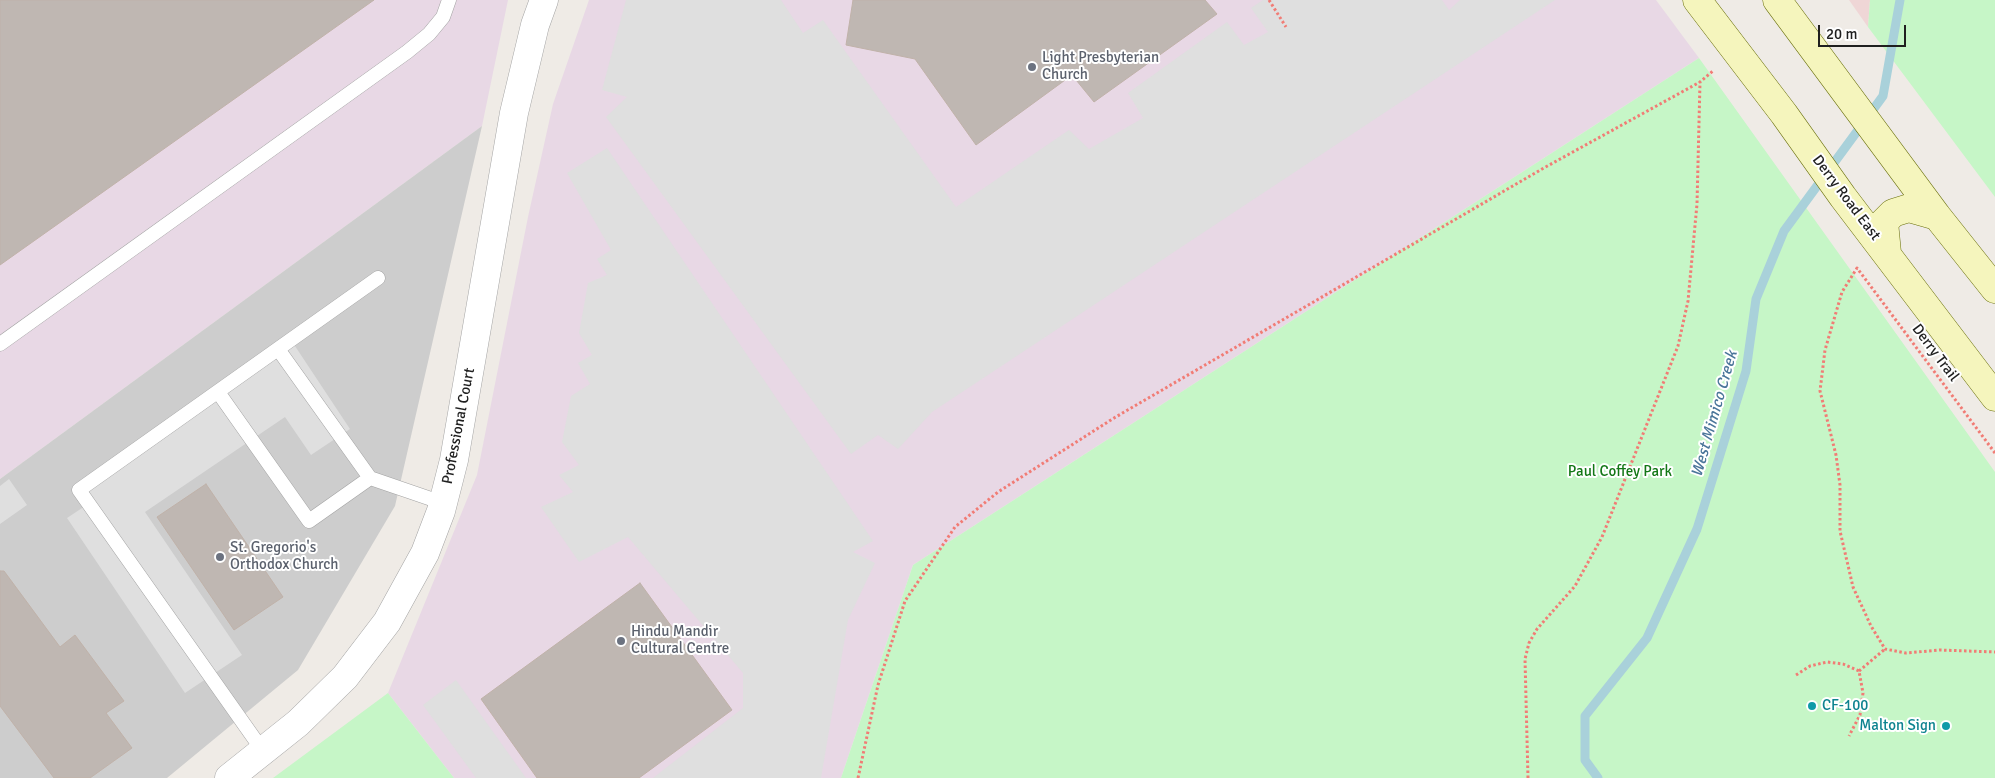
<!DOCTYPE html>
<style>
body{margin:0}
#map{position:relative;width:1995px;height:778px;overflow:hidden;background:#efebe6;font-family:Signika,sans-serif}
canvas{display:block}
.scale{position:absolute;left:1818px;top:25px;width:88px;height:22px;box-sizing:border-box;border:2px solid #1f1f1f;border-top:0;padding-left:6px;font-size:15px;line-height:18px;white-space:nowrap;color:#1f1f1f;-webkit-text-stroke:4px #fff;paint-order:stroke}
</style>
<div id="map">
<canvas width="1995" height="778"></canvas>
<div class="scale">20 m</div>
</div>
<script>
const c = document.querySelector('canvas').getContext('2d');
c.lineJoin = 'round';
function paint(path, color) { c.fillStyle = color; c.fill(path, 'evenodd'); }
const poly = rows => new Path2D(rows.map(r => 'M' + r).join(''));
function strokePath(path, color, width, dash) { c.strokeStyle = color; c.lineWidth = width; c.lineCap = dash ? 'butt' : 'round'; c.setLineDash(dash || []); c.stroke(path); }
function label(font, color, halo, rows, align = 'center') {
  c.font = font + ' Signika,sans-serif'; c.lineWidth = 4; c.setLineDash([]); c.textBaseline = 'middle'; c.strokeStyle = halo; c.fillStyle = color; for (const [text, x, y, turn = 0] of rows) {
    c.save(); c.translate(x, y); c.rotate((+turn || 0) * Math.PI / 180); c.textAlign = isNaN(turn) ? turn : align; if (halo) c.strokeText(text, 0, 0); c.fillText(text, 0, 0); c.restore();
  }
}
paint(poly([
 [1849,0,1870,0,1868,27]
]), '#efd6d6');
paint(poly([
 [0,0,508,0,482,126,0,479],
 [589,0,1656,0,1699,58,913,565,841,778,454,778,388,693,477,475,528,217,553,104]
]), '#e8d8e5');
paint(poly([
 [482,126,395,506,298,670,167,778,0,778,0,479]
]), '#cdcdcd');
paint(poly([
 [1870,0,1995,0,1995,197,1868,27],
 [1699,58,1995,472,1995,778,841,778,913,565],
 [388,693,454,778,273,778]
]), '#c6f6c7');
paint(poly([
 [626,0,781,0,803,33,823,20,956,207,1069,130,1089,149,1143,118,1128,93,1227,22,1244,45,1268,32,1251,8,1263,0,1442,0,1449,10,1460,0,1555,0,932,412,898,449,878,435,851,454,606,117,627,97,602,90],
 [607,148,873,541,853,552,875,563,848,620,821,778,653,778,743,708,743,673,628,537,579,562,541,507,573,492,559,475,579,465,562,442,571,396,590,384,578,363,592,355,579,333,588,283,607,275,597,259,611,250,567,173],
 [293,343,350,429,311,455,285,417,145,512,242,655,185,693,67,518,88,504,78,489],
 [9,479,27,505,0,524,0,486],
 [456,680,526,778,476,778,423,705]
]), '#dfdfdf');
strokePath(poly([
 [1598,778,1585,760,1585,716,1647,638,1697,529,1746,371,1756,299,1784,231,1883,96,1900,0]
]), '#a9d1da', 9);
const building = poly([
 [0,0,374,0,0,265,0,0],
 [853,0,1205,0,1217,14,1094,102,1072,75,976,145,915,59,846,45,853,0],
 [206,484,283,597,234,630,157,517,206,484],
 [0,571,4,571,60,647,75,635,124,701,106,713,132,748,90,778,54,778,0,706,0,571],
 [640,583,732,710,639,778,537,778,481,699,640,583]
]);
paint(building, '#bfb7b2');
strokePath(building, '#c0b2a9', 1);
const lane = poly([
 [0,344,407,52,429,34,443,17,449,0],
 [218,392,309,521,370,478,278,349],
 [370,478,443,503],
 [263,751,79,490,378,278]
]);
const street = poly([
 [229,778,298,723,345,677,387,622,425,553,441,511,454,460,514,113,535,25,544,0]
]);
const secondary = poly([
 [1697,0,1784,114,1843,197,1995,397],
 [1777,0,1937,216,1995,289],
 [1887,253,1884,222,1893,213,1909,208,1937,216]
]);
strokePath(lane, '#a3a3a3', 15);
strokePath(street, '#a3a3a3', 29);
strokePath(secondary, '#6a700c', 29);
strokePath(poly([
 [1269,0,1286,27],
 [1995,453,1857,268,1842,292,1825,350,1820,391,1836,455,1840,485,1840,531,1853,587,1871,626,1885,649,1906,653,1940,650,1995,652],
 [1859,671,1885,649],
 [1796,675,1810,666,1827,662,1843,664,1859,671,1863,693,1860,715,1849,736],
 [858,778,878,685,905,601,955,527,998,492,1114,418,1542,169,1700,82,1714,70],
 [1528,778,1525,659,1529,643,1537,629,1575,586,1602,537,1678,346,1688,301,1697,204,1700,82]
]), '#f17c75', 3, [2.5, 2.5]);
strokePath(lane, '#fff', 14);
strokePath(street, '#fff', 28);
strokePath(secondary, '#f5f5bd', 28);
for (const [x, y, r, color] of [
 [1032,67,5,"#6b7280"],
 [220,557,5,"#6b7280"],
 [621,641,5,"#6b7280"],
 [1812,706,5,"#0f9aa8"],
 [1946,726,5,"#0f9aa8"]
]) { const dot = new Path2D(); dot.arc(x, y, r, 0, 2 * Math.PI); c.fillStyle = color; c.fill(dot); strokePath(dot, '#fff', 2); }
label('15px', '#5b616d', '#fff', [
 ["Light Presbyterian",1042,58],
 ["Church",1042,75],
 ["St. Gregorio's",230,548],
 ["Orthodox Church",230,565],
 ["Hindu Mandir",631,632],
 ["Cultural Centre",631,649]
], 'left');
label('15px', '#1f1f1f', '#fff', [
 ["Derry Road East",1846,198,53],
 ["Derry Trail",1935,353,53],
 ["Professional Court",459,426,-79]
]);
label('15px', '#137716', '#fff', [
 ["Paul Coffey Park",1620,472]
]);
label('15px', '#0d838f', '#fff', [
 ["CF-100",1822,706],
 ["Malton Sign",1936,726,"right"]
], 'left');
label('italic 16px', '#4b769a', '#fff', [
 ["West Mimico Creek",1715,414,-74]
]);
</script>
